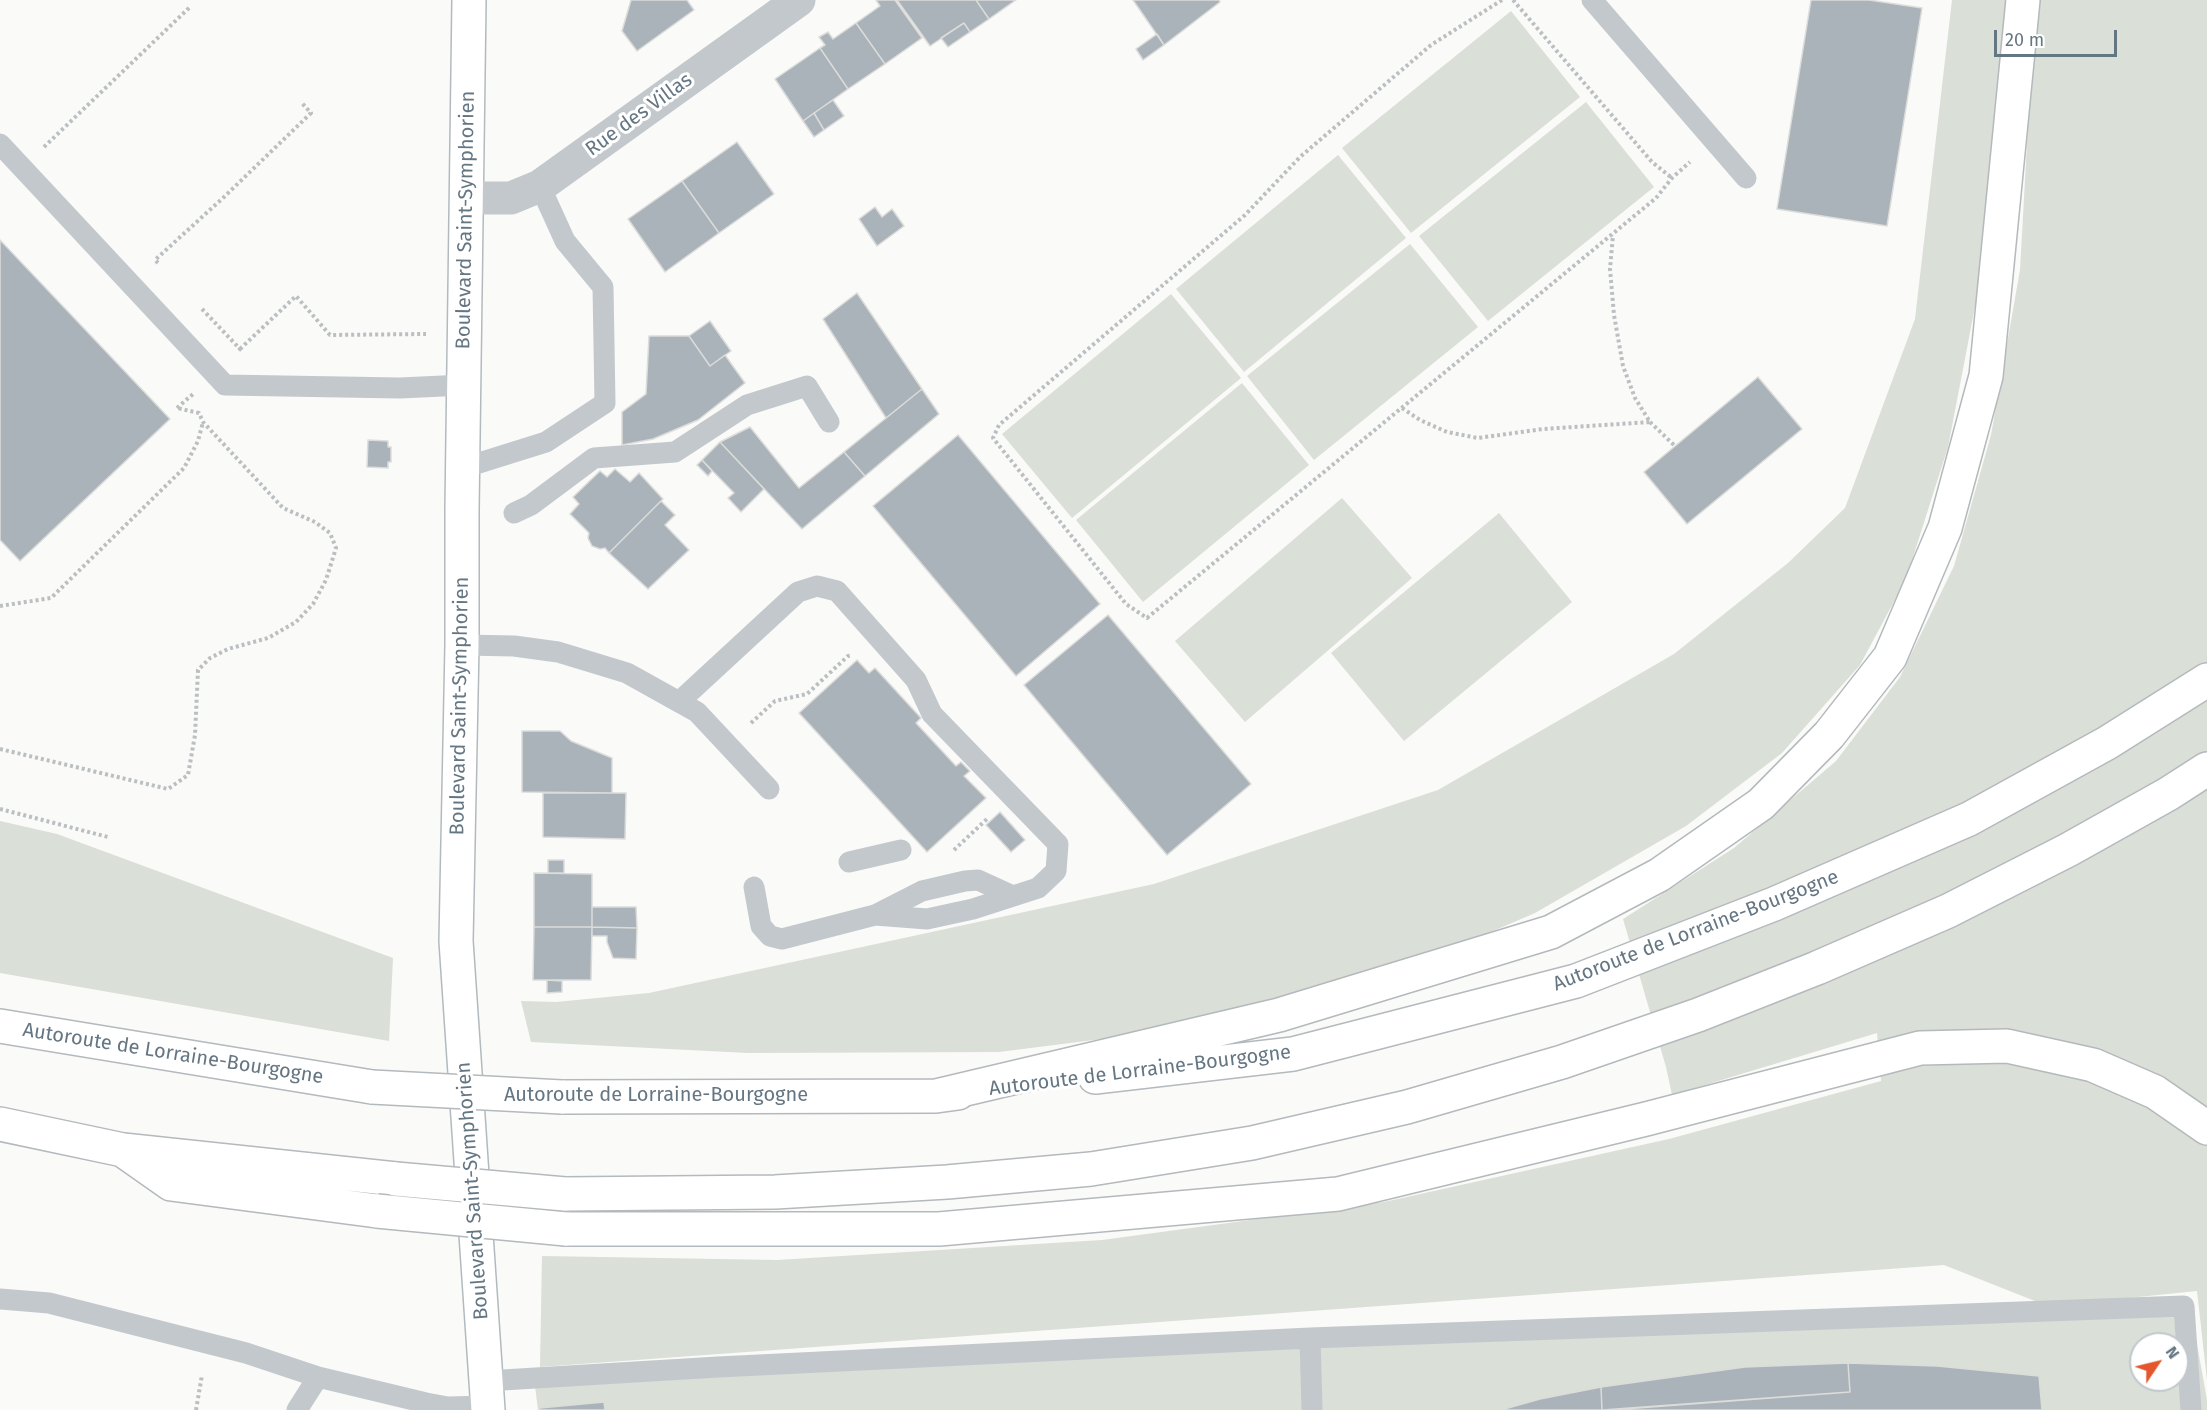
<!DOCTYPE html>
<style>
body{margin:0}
#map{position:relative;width:2207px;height:1410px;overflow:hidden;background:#fafaf8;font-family:"Fira Sans",sans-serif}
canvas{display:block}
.north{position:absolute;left:2129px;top:1332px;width:60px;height:60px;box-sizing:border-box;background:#fff;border:2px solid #c1c8cd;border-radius:50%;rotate:55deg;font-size:16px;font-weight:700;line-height:24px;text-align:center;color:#657683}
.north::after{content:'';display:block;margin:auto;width:21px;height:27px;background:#e4572e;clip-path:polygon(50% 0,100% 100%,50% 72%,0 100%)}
.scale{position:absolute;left:1994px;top:30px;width:123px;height:27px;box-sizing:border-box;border:3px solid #657683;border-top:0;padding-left:8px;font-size:18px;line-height:21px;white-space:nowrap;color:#657683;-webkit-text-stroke:4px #fff;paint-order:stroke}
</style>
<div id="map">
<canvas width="2207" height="1410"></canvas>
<div class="north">N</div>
<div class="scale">20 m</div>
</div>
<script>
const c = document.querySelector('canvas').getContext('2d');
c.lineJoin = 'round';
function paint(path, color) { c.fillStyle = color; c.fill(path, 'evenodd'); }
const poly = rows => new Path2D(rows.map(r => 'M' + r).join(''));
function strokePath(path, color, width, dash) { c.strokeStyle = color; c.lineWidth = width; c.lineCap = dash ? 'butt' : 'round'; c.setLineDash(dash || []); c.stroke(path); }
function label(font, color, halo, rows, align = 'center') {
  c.font = font + ' "Fira Sans",sans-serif'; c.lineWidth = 6; c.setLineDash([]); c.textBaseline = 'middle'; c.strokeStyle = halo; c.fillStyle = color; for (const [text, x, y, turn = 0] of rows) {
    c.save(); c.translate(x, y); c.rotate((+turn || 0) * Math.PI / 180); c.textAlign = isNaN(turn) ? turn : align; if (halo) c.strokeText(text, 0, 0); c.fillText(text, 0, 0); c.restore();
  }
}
paint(poly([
 [1952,0,2207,0,2207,1380,2197,1291,2069,1304,2189,1299,2207,1400,2207,1410,538,1410,535,1386,2045,1305,1944,1265,540,1367,542,1256,777,1260,1102,1240,1384,1202,1669,1139,1881,1081,1877,1033,1672,1095,1666,1067,1623,919,1734,848,1836,761,1900,677,1954,566,1991,435,2020,270,2029,108,1978,291,1948,447,1906,579,1860,665,1782,753,1686,826,1535,913,1391,975,1149,1033,999,1052,748,1053,531,1042,521,1001,556,1002,649,993,1154,884,1438,790,1674,654,1788,563,1845,508,1915,319],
 [2141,1344,2177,1344,2177,1380,2141,1380],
 [1511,11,1580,97,1411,233,1342,148],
 [1586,102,1654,187,1488,321,1419,236],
 [1338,155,1406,238,1244,372,1176,289],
 [1410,244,1478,327,1314,460,1247,376],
 [1171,294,1241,378,1072,518,1002,434],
 [1242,383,1309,465,1143,602,1076,520],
 [1342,498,1412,578,1245,722,1175,641],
 [1499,513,1572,602,1404,741,1331,653],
 [0,821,57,834,393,958,389,1041,0,973]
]), '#dadfd7');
const building = poly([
 [631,0,687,0,694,10,637,51,622,31,631,0],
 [876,0,895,0,922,38,885,64,856,23,880,6,876,0],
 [897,0,976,0,989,19,970,32,964,23,930,46,897,0],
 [976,0,1016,0,989,19,976,0],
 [1133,0,1219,0,1220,2,1164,45,1133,0],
 [1811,0,1869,0,1922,8,1887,226,1777,209,1811,0],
 [856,23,885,64,848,89,820,48,825,45,819,37,828,32,833,39,856,23],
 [964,23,970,32,948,47,941,38,964,23],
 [1157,34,1164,45,1143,60,1136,49,1157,34],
 [820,48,848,89,803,121,775,79,820,48],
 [833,100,844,116,824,130,814,113,833,100],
 [814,113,824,130,814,137,803,121,814,113],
 [737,142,774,194,719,233,682,181,737,142],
 [682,181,719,233,665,272,628,219,682,181],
 [875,207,882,217,892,209,904,226,877,246,859,219,875,207],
 [0,240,170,419,20,561,0,540,0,240],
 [857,293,922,389,886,418,823,319,857,293],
 [710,321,731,351,710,366,689,336,710,321],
 [649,336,689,336,710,366,725,355,745,383,698,420,653,439,622,445,622,412,646,394,649,336],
 [1758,377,1802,429,1687,524,1644,472,1758,377],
 [922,389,939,414,865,476,844,452,922,389],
 [750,427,799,488,844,452,865,476,802,529,720,442,750,427],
 [958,435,1100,604,1016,676,873,506,958,435],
 [368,440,388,441,388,447,391,447,391,462,388,462,388,468,367,467,368,440],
 [720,442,764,489,741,512,728,498,734,493,702,460,720,442],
 [702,460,712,471,708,476,697,465,702,460],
 [615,469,630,482,639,473,663,499,609,553,605,548,600,549,592,546,588,538,589,533,570,514,579,504,573,497,600,471,607,477,615,469],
 [661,501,675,515,665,525,689,550,648,589,609,553,661,501],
 [1108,615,1251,784,1167,855,1024,685,1108,615],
 [857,660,869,673,875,668,921,718,916,723,956,766,961,762,970,771,964,776,986,798,927,852,799,713,857,660],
 [522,731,560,731,571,741,612,758,612,793,522,792,522,731],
 [543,793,626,793,625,839,543,837,543,793],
 [1000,812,1025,840,1011,852,986,825,1000,812],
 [548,860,564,860,564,873,548,873,548,860],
 [534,873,592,874,592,927,534,927,534,873],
 [592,907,636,907,637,928,592,927,592,907],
 [534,927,592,927,591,980,533,980,534,927],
 [592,927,637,928,636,959,613,958,607,942,607,936,592,936,592,927],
 [547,980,562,981,562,992,547,993,547,980],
 [1848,1363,1937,1366,2039,1376,2042,1410,1611,1410,1850,1392,1848,1363],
 [1848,1363,1850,1392,1602,1410,1601,1387,1745,1367,1848,1363],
 [1601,1387,1602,1410,1501,1410,1540,1399,1601,1387],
 [604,1402,605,1410,540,1410,540,1408,604,1402]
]);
paint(building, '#aab3b9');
strokePath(building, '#dcdcda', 1.5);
const secondary = poly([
 [469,0,462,509,462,645,456,941,488,1410]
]);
const highway = poly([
 [0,1026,372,1087],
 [1095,1077,1293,1054,1576,981,1774,904,1969,819,2107,743,2207,680],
 [936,1096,1279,1015,1551,932,1659,875,1761,804,1829,735,1890,657,1945,528,1986,376,2023,0],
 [562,1097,936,1096,958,1093],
 [0,1124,123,1150,396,1179],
 [124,1151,171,1184,377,1211],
 [565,1194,775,1192,947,1182,1091,1169,1252,1143,1407,1107,1562,1062,1698,1015,1817,968,1948,911,2068,850,2168,794,2207,769],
 [566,1229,939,1229,1338,1194,1646,1119,1920,1048,2007,1046,2093,1065,2155,1092,2207,1128]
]);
strokePath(secondary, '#b3babf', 36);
strokePath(highway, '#b4b9bd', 36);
strokePath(poly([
 [1502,0,1431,45,1300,157,1245,215,999,425,993,438,1126,604,1147,618,1656,198,1672,178,1690,162],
 [1513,0,1652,162,1672,178],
 [44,147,191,6],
 [158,263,155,260,224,197,311,113,301,102],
 [202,309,240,349,237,352],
 [240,349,296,296,330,335,426,334],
 [177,408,193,394],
 [1402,408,1420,420,1447,432,1478,438,1543,429,1650,422,1635,398,1623,366,1614,315,1610,269,1613,235],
 [1650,422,1675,446],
 [0,606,51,598,184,468,198,441,203,422],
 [751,723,775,701,807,694,848,656,852,655],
 [0,749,168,789,188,775,195,735,198,670,210,658,228,649,268,638,296,622,313,604,326,580,336,548,330,533,315,522,283,508,203,422,199,413,177,408],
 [0,809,108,837],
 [954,850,988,818],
 [196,1410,202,1375]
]), '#bbbfc2', 4, [3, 3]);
strokePath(poly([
 [1592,0,1746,178],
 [0,144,225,385,400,388,464,385],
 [463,468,546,442,605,403,603,287,565,241,540,186],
 [514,513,531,505,594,458,675,452,747,405,807,386,829,422],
 [462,645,514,646,558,652,627,673,697,712,769,789],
 [680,701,798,592,817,586,837,591,916,680,932,714,1058,844,1056,871,1038,888,973,909,927,919,875,915,782,939,770,936,761,926,754,887],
 [849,862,901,850],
 [875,915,922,891,965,881,978,880,1013,896],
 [0,1299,49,1303,246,1353,318,1377,426,1403,448,1407,488,1406],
 [1310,1338,1312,1408],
 [486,1381,718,1367,1310,1338,2184,1306,2191,1410],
 [297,1410,318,1377]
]), '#c3c8cc', 21);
strokePath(poly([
 [467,198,511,198,540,186,799,0]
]), '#c3c8cc', 33);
strokePath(secondary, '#fff', 33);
strokePath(highway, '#fff', 33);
const highwayBridge = poly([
 [372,1087,562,1097],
 [396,1179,565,1194],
 [377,1211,566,1229]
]);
strokePath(highwayBridge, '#b4b9bd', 36, []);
strokePath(highwayBridge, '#fff', 33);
label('20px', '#657683', '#fff', [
 ["Rue des Villas",639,115,-36],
 ["Boulevard Saint-Symphorien",466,220,-89],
 ["Boulevard Saint-Symphorien",460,706,-89],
 ["Autoroute de Lorraine-Bourgogne",1696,931,-21],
 ["Autoroute de Lorraine-Bourgogne",173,1054,9],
 ["Autoroute de Lorraine-Bourgogne",1140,1071,-7],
 ["Autoroute de Lorraine-Bourgogne",656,1095],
 ["Boulevard Saint-Symphorien",473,1191,-94]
]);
</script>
